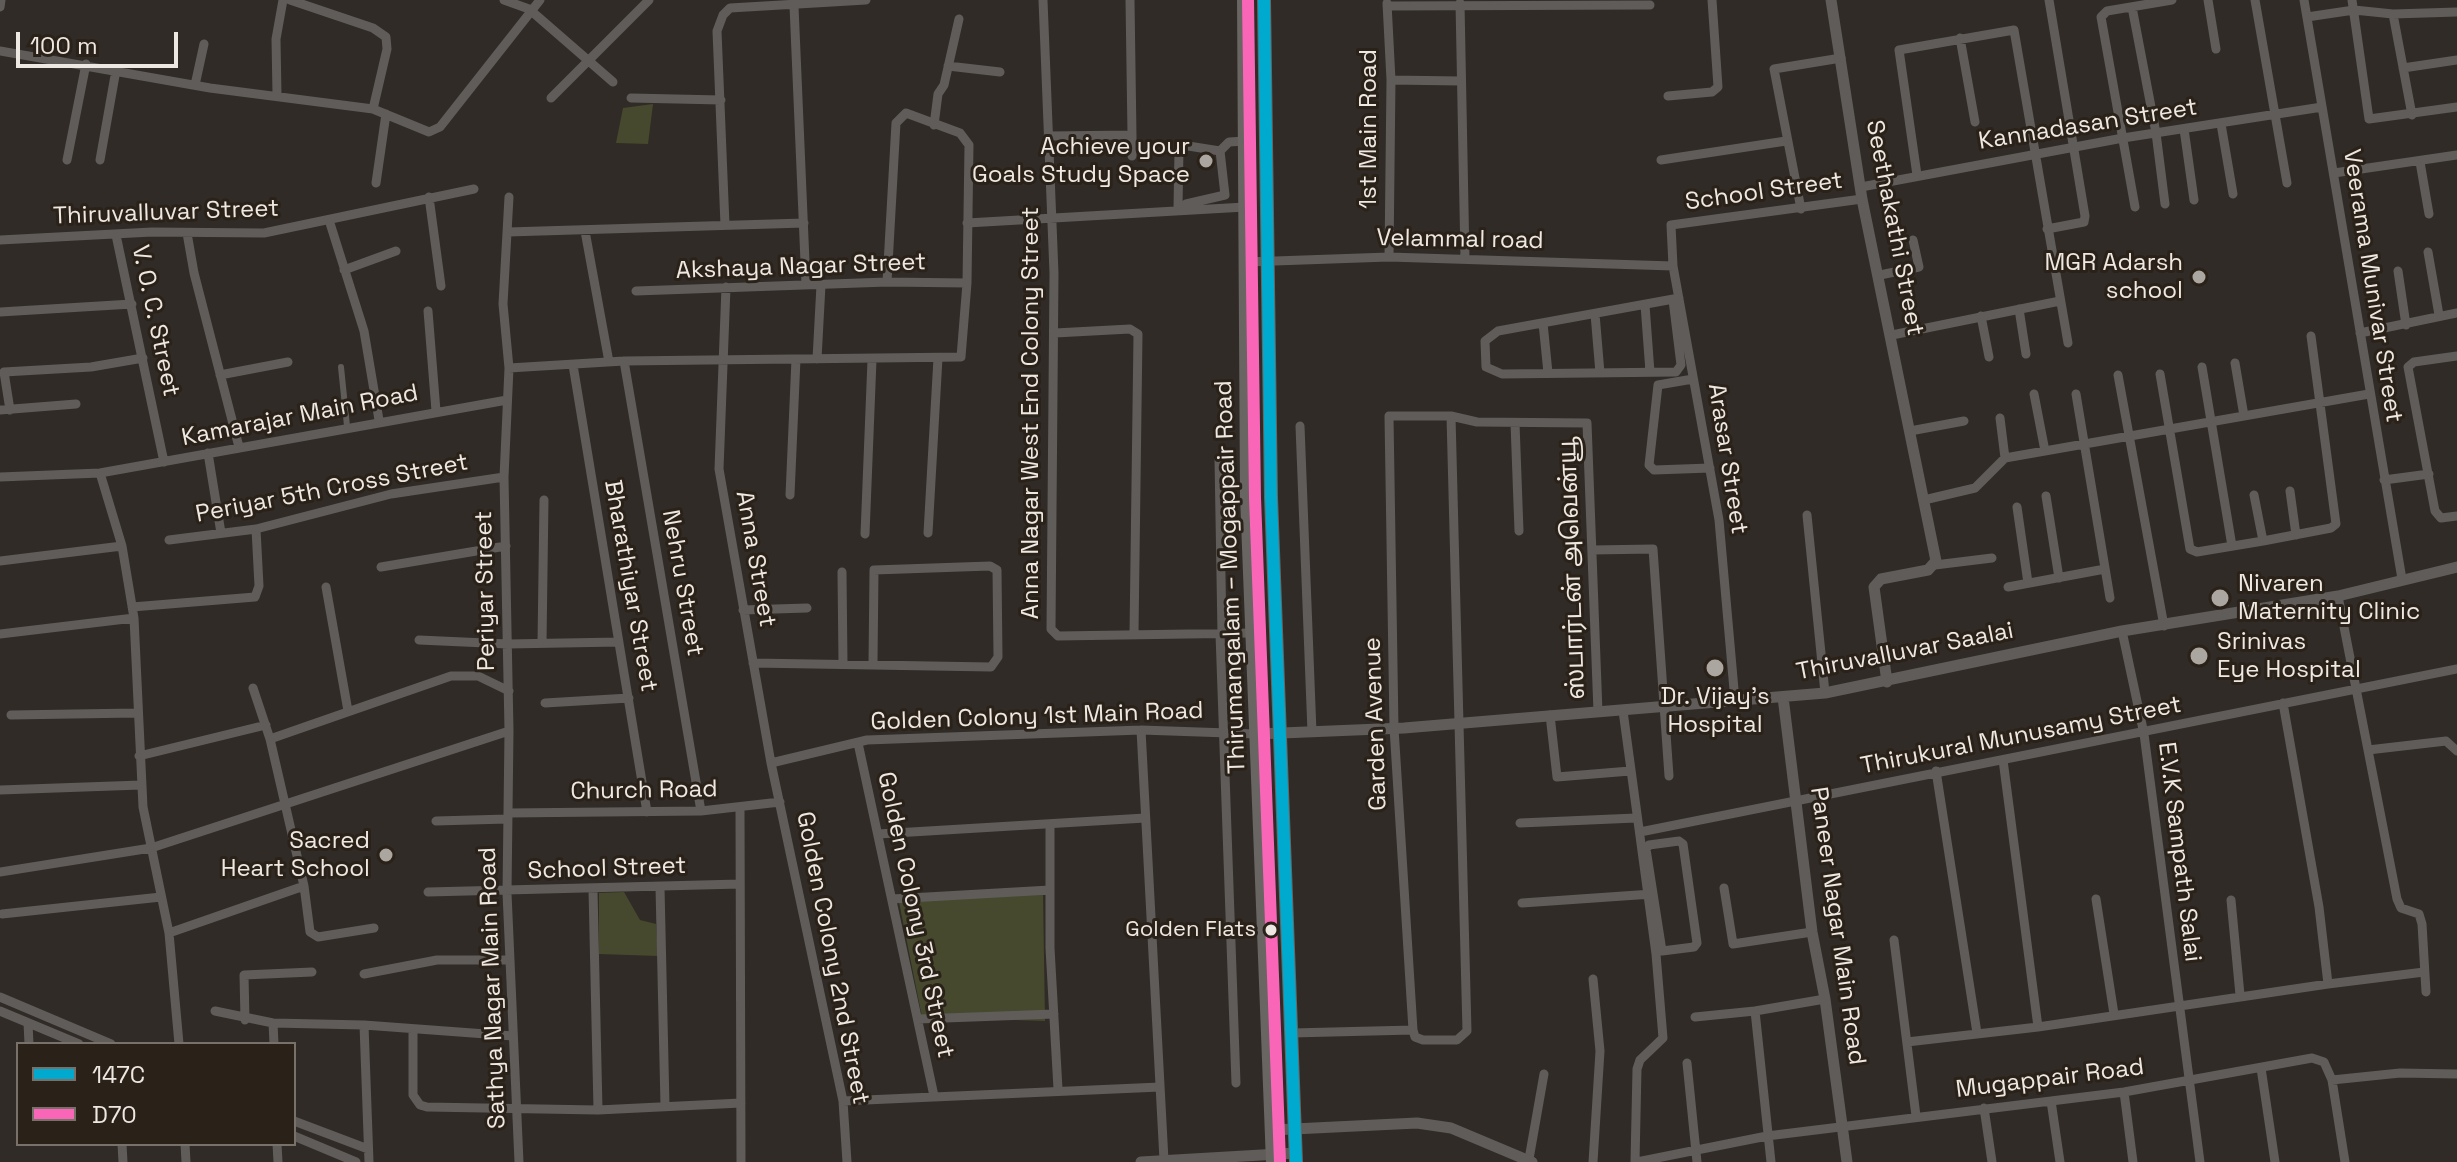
<!DOCTYPE html>
<meta charset="utf-8">
<style>
body{margin:0}
#map{position:relative;width:2457px;height:1162px;overflow:hidden;background:#302b26;font-family:"Space Grotesk",sans-serif}
canvas{display:block}
.legend{position:absolute;left:16px;top:1042px;width:280px;height:104px;box-sizing:border-box;background:#2a2119;border:2px solid #787169;margin:0;padding:10px 14px;list-style:none;font-size:24px;color:#eee8e2}
.legend li{display:flex;align-items:center;gap:16px;height:40px}
.legend b{width:40px;border:2px solid #787169}
.scale{position:absolute;left:16px;top:32px;width:162px;height:36px;box-sizing:border-box;border:4px solid #eee8e2;border-top:0;padding-left:10px;font-size:24px;line-height:28px;white-space:nowrap;color:#eee8e2;-webkit-text-stroke:6px #2a2119;paint-order:stroke}
</style>
<div id="map">
<canvas width="2457" height="1162"></canvas>
<ul class="legend">
<li><b style="height:10px;background:#00a9ce"></b>147C</li>
<li><b style="height:10px;background:#fa66b7"></b>D70</li>
</ul>
<div class="scale">100 m</div>
</div>
<script>
const c = document.querySelector('canvas').getContext('2d');
c.lineJoin = 'round';
function paint(path, color) { c.fillStyle = color; c.fill(path, 'evenodd'); }
const poly = rows => new Path2D(rows.map(r => 'M' + r).join(''));
function strokePath(path, color, width, dash) { c.strokeStyle = color; c.lineWidth = width; c.lineCap = dash ? 'butt' : 'round'; c.setLineDash(dash || []); c.stroke(path); }
function label(font, color, halo, rows, align = 'center') {
  c.font = font + ' "Space Grotesk","Noto Sans Tamil",sans-serif'; c.lineWidth = 6; c.setLineDash([]); c.textBaseline = 'middle'; c.strokeStyle = halo; c.fillStyle = color; for (const [text, x, y, turn = 0] of rows) {
    c.save(); c.translate(x, y); c.rotate((+turn || 0) * Math.PI / 180); c.textAlign = isNaN(turn) ? turn : align; if (halo) c.strokeText(text, 0, 0); c.fillText(text, 0, 0); c.restore();
  }
}
paint(poly([
 [653,104,648,144,616,143,623,108],
 [624,892,640,920,656,924,658,956,599,954,599,893],
 [1043,893,1045,1021,922,1017,899,902]
]), '#46492d');
strokePath(poly([
 [341,367,347,426]
]), '#5f5c5a', 6);
strokePath(poly([
 [290,0,373,28,386,37,387,49,373,109],
 [504,0,529,9,613,82],
 [1043,0,1054,273,1051,629,1058,636,1253,633],
 [2208,0,2216,49],
 [2255,0,2287,183],
 [2304,0,2402,579],
 [2352,0,2369,119,2457,107],
 [1387,3,1391,80,1389,257],
 [1460,3,1465,259],
 [794,6,806,285],
 [1387,6,1650,5],
 [0,7,1,0],
 [2132,7,2156,133,2165,204],
 [2393,14,2412,115],
 [2307,17,2354,10,2393,14,2457,12],
 [1960,38,1975,122],
 [0,51,210,88,373,109,429,132,440,127,540,0],
 [948,66,1000,72],
 [2403,68,2457,60],
 [1391,80,1461,81],
 [195,85,204,44],
 [277,95,276,39,283,0],
 [1668,96,1712,92,1718,87,1712,0],
 [551,98,649,0],
 [631,98,721,100],
 [2221,124,2233,194],
 [934,125,938,94,944,85,959,19],
 [2184,129,2194,200],
 [1132,135,1132,156],
 [1048,136,1132,135,1130,0],
 [1220,151,1229,142,1245,141],
 [67,160,86,64],
 [100,160,116,70],
 [1661,160,1786,141],
 [2420,162,2429,214],
 [2334,173,2457,155],
 [1917,175,1899,50,2014,30,2068,343],
 [376,183,386,114],
 [1861,187,2123,138,2322,107],
 [429,197,441,286],
 [509,197,503,304,509,368,504,477,509,731,507,893,519,1162],
 [2135,207,2101,17,2107,11,2172,0],
 [1178,208,1179,149,1182,145,1220,151,1225,195,1186,204],
 [1801,209,1774,69,1841,58],
 [329,220,364,331,379,420],
 [967,223,1245,207],
 [725,225,717,31,723,15,730,8,866,0],
 [2047,229,2084,222,2085,216,2049,0],
 [585,231,609,362],
 [508,232,804,223],
 [187,233,194,273,239,447],
 [116,235,164,462],
 [0,240,152,232,264,233,474,189],
 [2428,252,2439,315],
 [1246,262,1389,257,1673,266],
 [344,270,396,251],
 [2398,271,2406,325],
 [1880,275,1919,267,1913,240],
 [726,287,719,469,771,763,843,1101,847,1162],
 [636,291,887,282,967,283],
 [1673,300,1681,365,1676,372,1502,374,1486,367,1485,341,1498,331,1679,298],
 [1645,305,1650,372],
 [2019,309,2026,354],
 [428,311,436,411],
 [0,312,132,304],
 [1595,314,1600,373],
 [1981,316,1989,357],
 [1543,323,1548,373],
 [1055,333,1130,329,1138,334,1134,634],
 [2360,333,2457,313],
 [1892,335,2060,301],
 [2457,356,2414,362,2408,367,2435,511,2441,518,2457,516],
 [817,359,821,285],
 [624,361,701,811],
 [2235,363,2244,416],
 [573,365,647,812],
 [2202,367,2232,546],
 [509,368,624,361,961,357,967,283,969,145,960,133,906,113,896,123,887,282],
 [2160,374,2190,549,2197,552,2263,541],
 [220,375,288,362],
 [2118,375,2164,626],
 [1693,379,1658,385,1649,465,1654,470,1710,468],
 [2034,394,2045,451],
 [2076,394,2110,598],
 [0,410,76,404],
 [10,410,4,372,91,367,143,358],
 [2000,418,2005,458],
 [1515,423,1519,531],
 [1300,426,1312,732],
 [1910,431,1964,421],
 [208,453,221,533],
 [1219,459,1222,634],
 [100,473,122,546,134,618,143,807,169,933,179,1044],
 [0,477,100,473,507,400],
 [2384,480,2429,474],
 [2290,491,2296,535],
 [790,495,796,359],
 [2254,495,2263,541,2331,528,2336,524,2311,336],
 [2046,496,2059,578],
 [1924,500,1975,488,2005,458,2369,394],
 [2017,507,2028,583],
 [1807,515,1825,693],
 [928,533,938,358],
 [865,534,872,360],
 [169,540,256,529,391,494,504,477],
 [1592,550,1653,549,1669,776],
 [0,561,122,546],
 [1935,565,1992,558],
 [381,567,506,546],
 [842,572,843,663],
 [326,587,348,711],
 [2008,587,2105,569],
 [2338,596,2397,899,2401,908,2419,914,2422,924,2426,992],
 [132,607,255,597,259,586,256,529],
 [743,610,807,608],
 [2122,631,2144,734,2200,1162],
 [0,634,134,618],
 [1220,634,1236,1083],
 [419,640,508,644,619,642],
 [542,643,544,500],
 [753,663,991,667,998,657,997,570,990,566,874,570,873,663],
 [253,688,270,739,304,886,310,932,318,937,374,928],
 [1735,701,1719,520,1673,266,1671,225,1862,199],
 [545,703,629,698],
 [1623,711,1656,954,1663,1038,1640,1060,1637,1069,1635,1162],
 [11,715,136,713],
 [1550,715,1557,777,1630,771],
 [1141,730,1164,1160],
 [270,739,451,676,478,676,509,691],
 [858,743,934,1096],
 [2368,750,2446,741,2457,751],
 [139,756,266,725],
 [2003,760,2038,1027],
 [771,763,867,740,1141,730,1257,734],
 [1936,771,1977,1033],
 [0,790,141,785],
 [740,809,741,1162],
 [508,813,701,811,780,802],
 [436,821,507,819],
 [1520,823,1636,818],
 [1050,824,1050,948,1058,1089],
 [1640,832,2457,669],
 [878,834,1145,818],
 [1679,841,1683,844,1697,943,1694,947,1662,951,1646,849,1649,845,1679,841],
 [0,872,151,848,509,731],
 [660,887,665,1106],
 [1724,888,1733,944,1812,932],
 [593,890,598,1110],
 [428,892,740,884],
 [892,899,1050,890],
 [2096,899,2114,1014],
 [2231,900,2240,995],
 [1522,903,1652,894],
 [2,914,161,897],
 [169,933,304,886],
 [1894,940,1916,1116],
 [364,974,437,960,510,960],
 [1593,979,1600,1051,1593,1162],
 [2328,984,2424,972],
 [0,997,111,1044],
 [0,1011,79,1044],
 [215,1011,273,1023,364,1025,513,1036],
 [1755,1011,1825,999],
 [1695,1017,1755,1011,1771,1162],
 [918,1019,1054,1014],
 [245,1020,244,975,312,972],
 [28,1023,29,1044],
 [273,1023,274,1044],
 [364,1025,369,1162],
 [413,1030,413,1095,420,1105,427,1107,598,1110,741,1103],
 [1413,1030,1394,728,1389,416,1451,416,1477,422,1587,423,1598,712],
 [1413,1030,1415,1037,1423,1040,1457,1040,1467,1031,1451,416],
 [1292,1033,1413,1030],
 [1907,1042,2038,1027,2328,984,2319,907,2283,703],
 [1687,1063,1697,1162],
 [2261,1068,2275,1162],
 [2332,1080,2345,1162],
 [2124,1092,2133,1162],
 [843,1101,1160,1087],
 [2051,1101,2060,1162],
 [1984,1108,1992,1162],
 [294,1121,368,1149],
 [294,1136,356,1162],
 [122,1144,123,1162],
 [185,1144,186,1162],
 [277,1144,278,1162],
 [1529,1159,1544,1074],
 [1637,1162,1767,1136,2124,1092,2312,1058,2324,1062,2332,1080,2400,1073,2457,1074]
]), '#5f5c5a', 9);
strokePath(poly([
 [1831,0,1862,199,1936,561,1928,570,1881,579,1874,587,1887,682],
 [1783,697,1812,932,1825,999,1847,1162],
 [1257,734,1404,728,1825,693,2122,631,2338,596,2457,567],
 [1273,1130,1417,1123,1451,1128,1532,1162],
 [1141,1162,1296,1153]
]), '#5f5c5a', 11);
strokePath(poly([
 [1244,0,1247,496,1273,1162],
 [1264,0,1271,497,1296,1162]
]), '#686562', 14);
strokePath(poly([
 [1264,0,1271,497,1296,1162]
]), '#00a9ce', 12);
strokePath(poly([
 [1248,0,1255,498,1280,1162]
]), '#fa66b7', 12);
for (const [x, y, r, color] of [
 [1206,161,8,"#aca6a0"],
 [2199,277,8,"#aca6a0"],
 [2220,598,10,"#aca6a0"],
 [2199,656,10,"#aca6a0"],
 [1715,668,10,"#aca6a0"],
 [386,855,8,"#aca6a0"],
 [1271,930,7,"#eee8e2"]
]) { const dot = new Path2D(); dot.arc(x, y, r, 0, 2 * Math.PI); c.fillStyle = color; c.fill(dot); strokePath(dot, '#2a2119', 3); }
label('22px', '#eee8e2', '#2a2119', [
 ["Golden Flats",1256,930]
], 'right');
label('24px', '#eee8e2', '#2a2119', [
 ["Kannadasan Street",2088,125,-9],
 ["1st Main Road",1369,129,-90],
 ["School Street",1764,192,-8],
 ["Thiruvalluvar Street",166,213,-2],
 ["Seethakathi Street",1894,228,79],
 ["Velammal road",1460,240,1],
 ["Akshaya Nagar Street",801,267,-2],
 ["Veerama Munivar Street",2372,286,81],
 ["V. O. C. Street",155,321,78],
 ["Anna Nagar West End Colony Street",1031,413,-90],
 ["Kamarajar Main Road",300,416,-11],
 ["Arasar Street",1727,459,81],
 ["Periyar 5th Cross Street",332,489,-11],
 ["Anna Street",755,559,80],
 ["ஸ்பார்டன் அவென்யூ",1573,568,-92],
 ["Thirumangalam – Mogappair Road",1231,577,-92],
 ["Nehru Street",682,583,80],
 ["Bharathiyar Street",630,586,80],
 ["Periyar Street",486,591,-91],
 ["Thiruvalluvar Saalai",1905,652,-11],
 ["Golden Colony 1st Main Road",1037,717,-2],
 ["Garden Avenue",1376,724,-92],
 ["Thirukural Munusamy Street",2021,736,-11],
 ["Church Road",644,791,-1],
 ["E.V.K Sampath Salai",2179,852,83],
 ["School Street",607,869,-2],
 ["Golden Colony 3rd Street",915,915,78],
 ["Paneer Nagar Main Road",1837,926,82],
 ["Golden Colony 2nd Street",832,958,79],
 ["Sathya Nagar Main Road",493,988,-92],
 ["Mugappair Road",2050,1079,-7]
]);
label('24px', '#eee8e2', '#2a2119', [
 ["Achieve your",1190,147],
 ["Goals Study Space",1190,175],
 ["MGR Adarsh",2183,263],
 ["school",2183,291],
 ["Nivaren",2238,584,"left"],
 ["Maternity Clinic",2238,612,"left"],
 ["Srinivas",2217,642,"left"],
 ["Eye Hospital",2217,670,"left"],
 ["Dr. Vijay's",1715,697,"center"],
 ["Hospital",1715,725,"center"],
 ["Sacred",370,841],
 ["Heart School",370,869]
], 'right');
</script>
